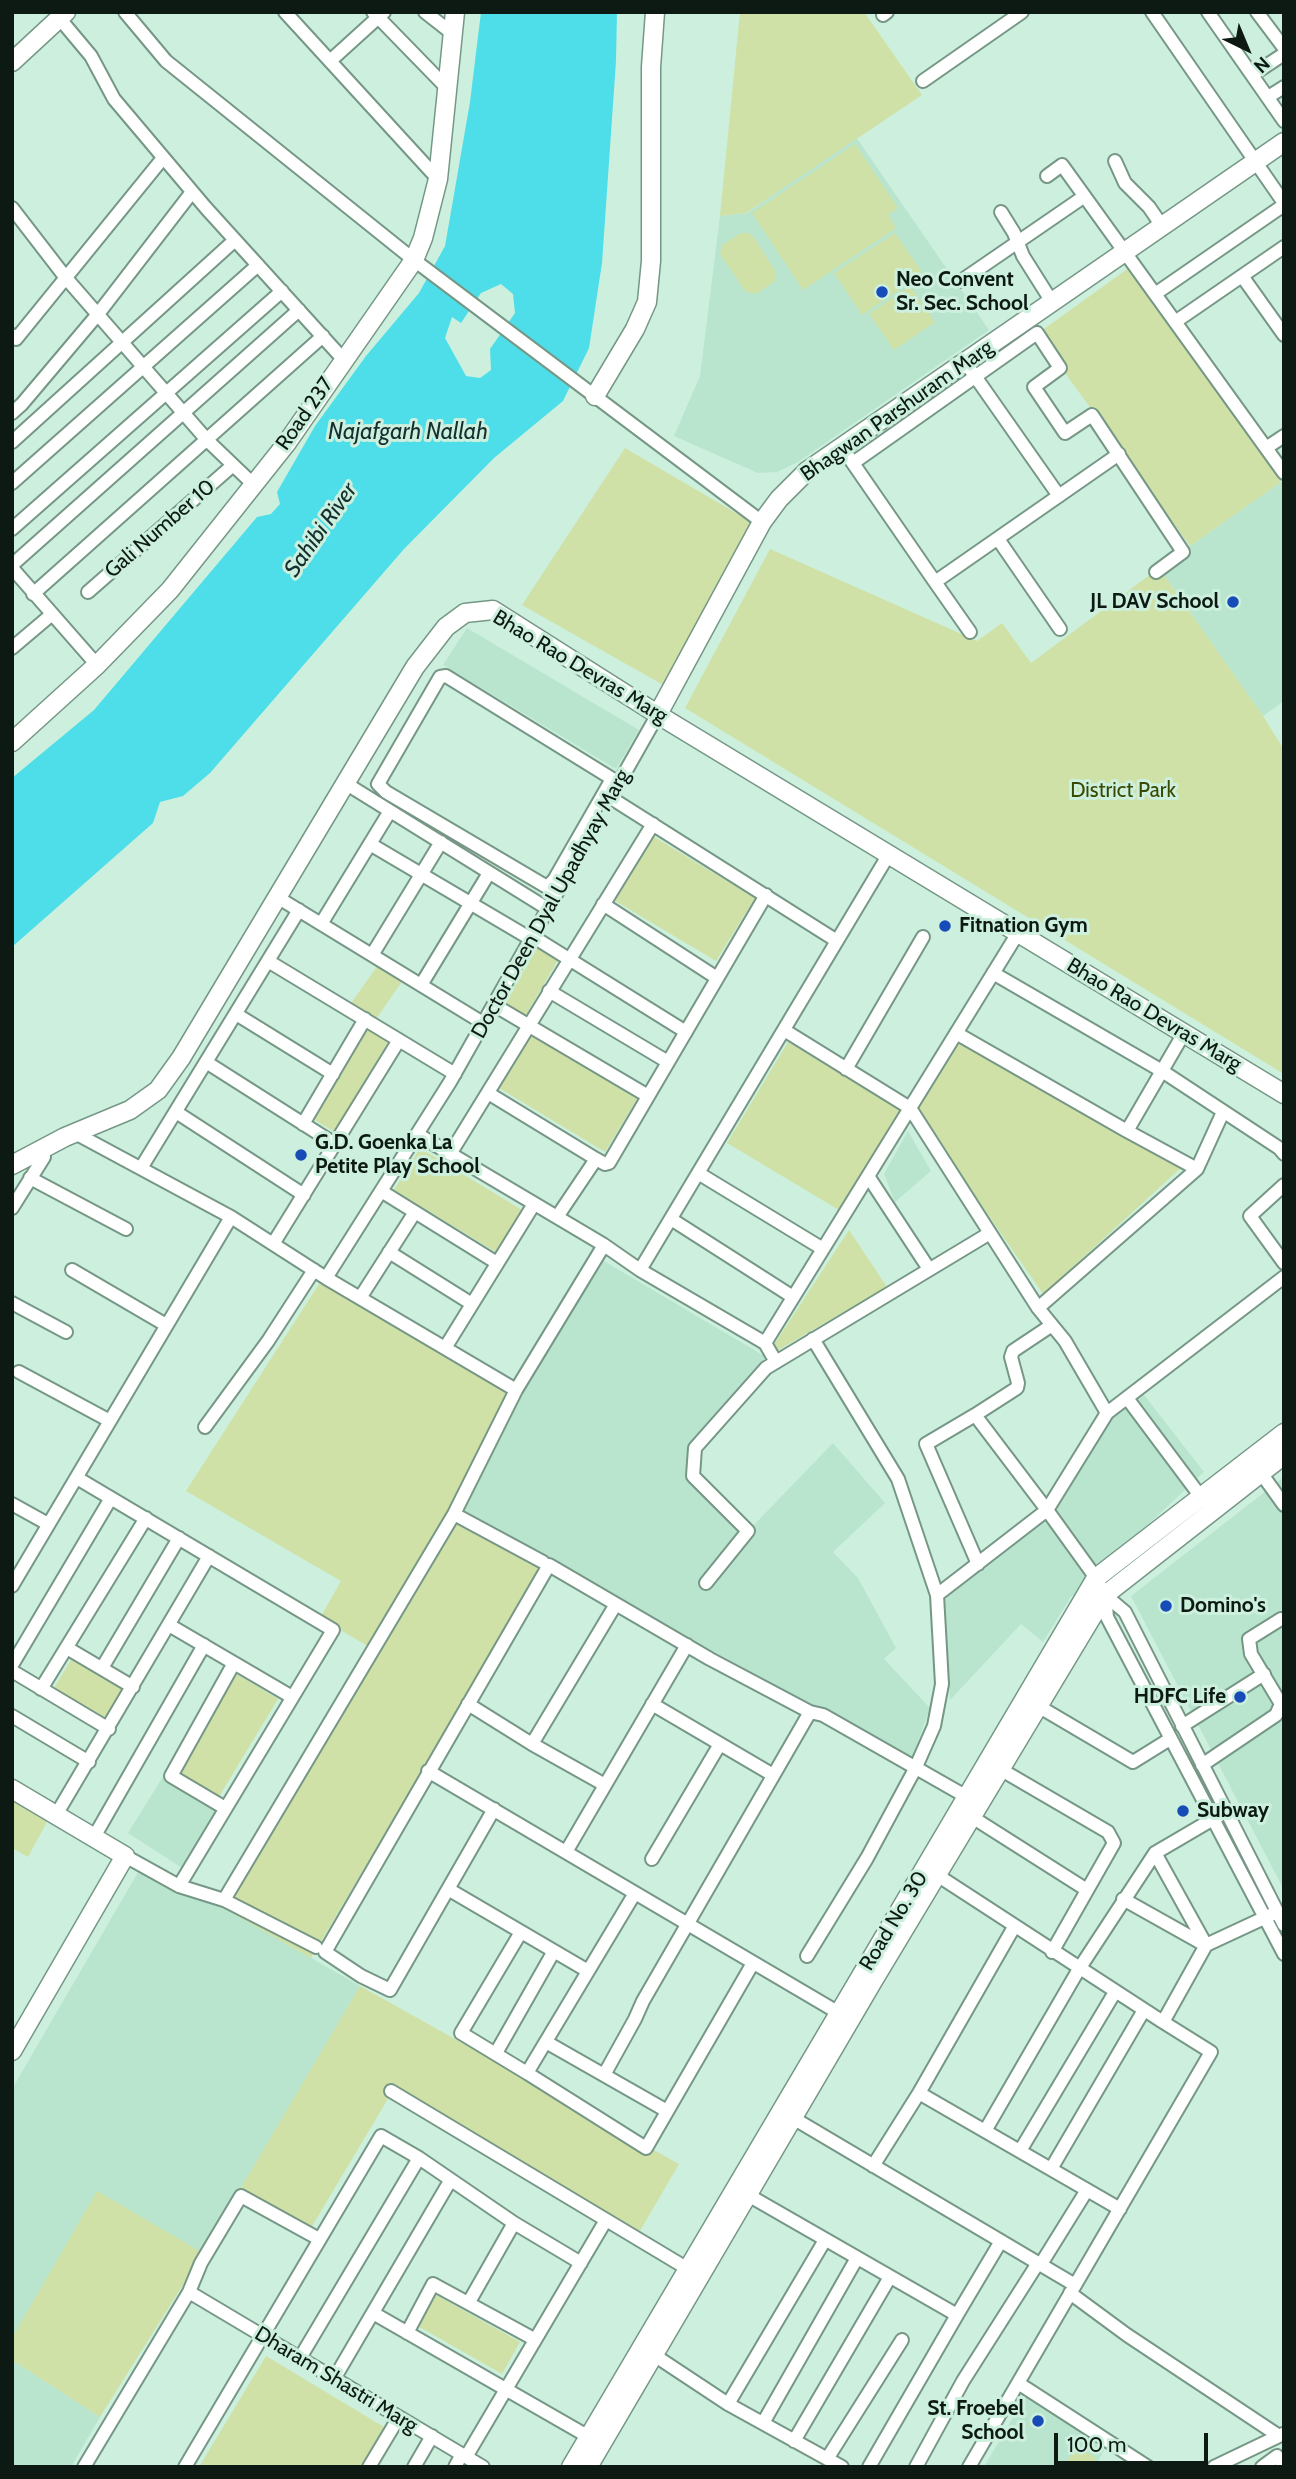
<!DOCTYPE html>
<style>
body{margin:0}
#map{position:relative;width:1296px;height:2479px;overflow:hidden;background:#ccf0dd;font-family:Cabin,sans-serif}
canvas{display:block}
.frame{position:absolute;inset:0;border:14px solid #0d1a14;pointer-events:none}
.north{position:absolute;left:1212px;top:14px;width:70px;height:70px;-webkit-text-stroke:5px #ccf0dd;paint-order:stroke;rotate:137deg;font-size:19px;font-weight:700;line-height:28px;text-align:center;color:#0d1a14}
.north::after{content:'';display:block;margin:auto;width:24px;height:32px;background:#0d1a14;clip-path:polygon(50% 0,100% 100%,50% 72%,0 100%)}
.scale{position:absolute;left:1054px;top:2433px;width:154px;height:32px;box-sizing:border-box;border:4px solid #0d1a14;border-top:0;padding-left:9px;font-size:21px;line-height:24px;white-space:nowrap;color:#0d1a14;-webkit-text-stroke:5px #ccf0dd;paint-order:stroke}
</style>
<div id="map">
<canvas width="1296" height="2479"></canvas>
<div class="frame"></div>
<div class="north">N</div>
<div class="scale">100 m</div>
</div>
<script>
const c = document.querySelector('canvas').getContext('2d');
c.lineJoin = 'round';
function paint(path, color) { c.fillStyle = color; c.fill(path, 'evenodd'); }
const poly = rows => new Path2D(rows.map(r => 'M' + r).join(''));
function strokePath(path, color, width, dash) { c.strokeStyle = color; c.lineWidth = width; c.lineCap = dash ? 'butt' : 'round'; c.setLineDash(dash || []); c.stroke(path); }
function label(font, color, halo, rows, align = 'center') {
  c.font = font + ' Cabin,sans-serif'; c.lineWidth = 6; c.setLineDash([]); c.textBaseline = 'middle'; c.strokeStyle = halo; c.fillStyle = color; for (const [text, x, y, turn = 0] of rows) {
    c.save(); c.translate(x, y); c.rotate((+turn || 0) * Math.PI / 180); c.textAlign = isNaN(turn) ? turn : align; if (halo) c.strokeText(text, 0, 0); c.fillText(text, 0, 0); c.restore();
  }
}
paint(poly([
 [856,137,989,330,798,462,777,472,758,473,674,436,700,376,720,216,747,213],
 [1281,482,1284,486,1284,701,1263,716,1159,568],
 [467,628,639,730,616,769,443,665],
 [908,1131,931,1171,895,1202,884,1174],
 [604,1261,766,1357,722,1407,686,1465,747,1532,833,1443,885,1503,833,1552,858,1578,896,1648,884,1659,930,1708,911,1761,454,1507,516,1400],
 [1141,1391,1204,1472,1070,1598,1043,1642,1021,1624,950,1700,942,1602,1049,1505,1113,1403],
 [1284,1477,1284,1890,1131,1596],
 [167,1770,231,1809,193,1875,128,1833],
 [144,1862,360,1986,203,2253,12,2338,12,2089],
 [15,2362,100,2417,71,2467,12,2467,12,2365],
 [1025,2397,1107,2445,1095,2467,984,2467]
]), '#b9e5ce');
paint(poly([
 [740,12,864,12,922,95,746,213,720,216],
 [855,144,898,208,888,215,896,228,803,290,752,213],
 [741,233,748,233,753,236,776,272,775,281,756,294,745,291,720,254,722,245],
 [895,233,923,274,862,315,834,273],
 [1130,267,1281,482,1190,546,1037,334],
 [910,286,935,322,894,350,869,314],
 [625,448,753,523,672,690,522,605],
 [770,549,977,641,1002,623,1031,663,1159,568,1263,716,1284,750,1284,1074,685,708],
 [651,835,755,898,716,961,612,899],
 [537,948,558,960,526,1015,505,1003],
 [378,965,403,980,374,1022,349,1006],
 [366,1029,388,1042,335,1132,313,1119],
 [531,1035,637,1099,605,1152,499,1088],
 [788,1042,900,1109,839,1210,727,1143],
 [957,1042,1183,1166,1043,1294,915,1110],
 [420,1148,522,1210,496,1252,394,1190],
 [849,1230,887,1287,766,1357],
 [326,1273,516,1400,454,1506,548,1558,311,1958,223,1908,373,1649,320,1618,341,1581,186,1491],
 [72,1658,124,1687,105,1720,53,1690],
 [228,1669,278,1699,217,1800,167,1770],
 [12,1800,48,1820,28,1857,12,1848],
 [360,1986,679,2164,637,2236,389,2097,311,2228,239,2191],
 [97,2191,203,2253,100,2417,12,2360,12,2338],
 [434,2294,520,2342,502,2374,416,2325],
 [266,2356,384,2427,360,2467,199,2467],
 [1077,2446,1096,2458,1090,2467,1071,2467,1066,2463]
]), '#cfe1a6');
paint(poly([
 [481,12,617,12,616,61,602,263,589,348,563,401,494,458,404,549,210,773,183,796,160,802,153,823,12,947,12,778,94,710,257,517,271,514,280,504,277,492,315,426,366,356,419,293,445,246,470,102],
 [501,284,513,294,515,313,490,349,491,370,480,378,466,376,445,338,452,317,461,323,481,293]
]), '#4edee9');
const street = poly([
 [125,12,166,61,414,260,762,522],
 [285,12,438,179],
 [373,12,448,89],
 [425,12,453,34],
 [1152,12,1284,203],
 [1208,12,1284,121],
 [1257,12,1284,48],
 [883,15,887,12],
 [60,19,91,56,114,99,206,208,343,359],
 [330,61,384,12],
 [1252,75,1284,54],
 [923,81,1022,12],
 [1268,97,1284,87],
 [1115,161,1125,183,1149,207,1162,226],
 [1047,176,1062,165,1284,473],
 [12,208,66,278,207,440,254,485],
 [1001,212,1014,233,1023,256,1052,302],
 [1242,276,1284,335],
 [961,281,1079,200],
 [1155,294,1284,205],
 [1175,322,1284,247],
 [12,335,16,339,163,158],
 [965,362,1059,496],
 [12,413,22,404,98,314,192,192],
 [12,442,235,240],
 [1266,448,1284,436],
 [848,456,935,582,1119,454],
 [853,463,1037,333,1060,368,1034,387,1065,433,1092,415,1183,552,1156,572],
 [12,483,258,265],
 [12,529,282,291],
 [998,539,1060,629],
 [12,565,299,310],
 [12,568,97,665],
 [935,582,970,632],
 [88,592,232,466],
 [33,594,323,336],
 [12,648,51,615],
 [612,779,554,880,547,887,386,792,378,784,440,677,446,676,619,783],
 [345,783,548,909],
 [615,790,658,714],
 [611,798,837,941],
 [370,844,531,939],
 [277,897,483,1023],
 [603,904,717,978],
 [321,924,390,811],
 [532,936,686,1032],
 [372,955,441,842],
 [268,961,455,1074],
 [993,973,1162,1071,1279,1148,1284,1154],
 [421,985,489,873],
 [549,991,668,1062],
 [494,1005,648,1096],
 [236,1014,333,1074],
 [784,1030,910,1108,1038,1308,1065,1341,1107,1413],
 [956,1033,1127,1131,1197,1169],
 [206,1062,335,1144],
 [846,1069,923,937],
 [488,1093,596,1159,605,1164,609,1163,766,895],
 [176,1112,304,1195],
 [303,1124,365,1019],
 [1127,1131,1184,1033],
 [75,1133,231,1217,326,1278,516,1390],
 [417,1134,604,1245,640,1270,765,1343,776,1362],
 [450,1154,653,824],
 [141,1168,299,910],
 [698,1173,823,1249],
 [868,1176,929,1269],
 [30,1178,126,1229],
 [1284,1185,1250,1216,1284,1263],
 [381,1191,497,1263],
 [12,1208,44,1157,43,1148],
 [557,1217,596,1159],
 [671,1219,793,1297],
 [273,1244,399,1040],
 [389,1252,472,1304],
 [72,1270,166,1325],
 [640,1270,889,854],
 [326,1278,450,1082,568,873],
 [360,1298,415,1212],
 [12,1303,66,1332],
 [1038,1308,1197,1169,1223,1112],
 [1052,1325,1013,1351,1011,1357,1018,1383,1017,1388,975,1415,1047,1510,1096,1578,1105,1595,1125,1612,1284,1925],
 [765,1343,1018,933],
 [445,1348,534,1204],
 [19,1372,110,1421],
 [1127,1398,1201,1497],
 [975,1415,926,1444,978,1564],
 [205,1427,268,1341,314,1270],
 [1261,1473,1284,1505],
 [77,1478,333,1630,179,1886],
 [12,1504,48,1524],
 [454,1514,543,1562],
 [706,1583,748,1531,693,1476,695,1448,766,1368,990,1233],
 [12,1586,231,1217],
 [937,1595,1047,1510,1107,1413,1284,1277],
 [1105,1595,1107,1617,1284,1954],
 [169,1625,292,1697],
 [67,1648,133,1687],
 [12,1665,111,1498],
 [102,1668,179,1538],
 [12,1671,109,1729],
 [41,1689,146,1518],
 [468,1704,532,1744,616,1604],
 [652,1704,773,1775],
 [1038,1706,1133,1762,1170,1739],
 [12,1716,89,1762],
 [1182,1726,1264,1674],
 [532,1744,605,1785],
 [1202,1765,1276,1715,1281,1704,1251,1654,1249,1639,1281,1619],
 [1000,1769,1108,1832,1114,1843,1052,1952],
 [428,1771,844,2016],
 [225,1808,171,1776,234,1663],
 [494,1809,390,1990,361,1976,325,1952,549,1565,710,1659,810,1712,823,1715,967,1797],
 [56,1815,209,1556],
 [972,1817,1087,1890],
 [94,1837,204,1645],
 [566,1852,687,1645],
 [1155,1853,1206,1945],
 [125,1856,179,1886,224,1900,316,1947],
 [652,1859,720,1744],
 [937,1875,1163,2022],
 [448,1889,588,1971],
 [635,1893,527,2073,646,2148,753,1963],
 [1123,1899,1205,1945],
 [224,1900,454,1514,516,1390,604,1245],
 [521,1932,461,2033,527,2073],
 [807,1956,867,1858,915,1769,934,1726,942,1684,937,1595,898,1479,813,1339],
 [546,2042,667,2111],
 [496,2053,554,1951],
 [604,2075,635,2019,643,2001,810,1712],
 [391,2091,688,2269],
 [919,2093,1120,2209],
 [793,2118,1075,2285],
 [985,2131,1079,1969,1155,1853,1225,1812],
 [1020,2151,1115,1992],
 [873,2166,919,2093,1014,1927],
 [1051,2169,1144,2010],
 [748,2195,957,2315,1001,2241],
 [1041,2264,1087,2190],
 [189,2292,483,2467],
 [1070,2293,1127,2335,1279,2436],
 [469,2302,514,2223],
 [373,2313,589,2437],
 [407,2333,433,2284,534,2339],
 [654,2355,728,2404,842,2467],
 [300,2358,419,2158],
 [334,2379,450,2181],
 [728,2404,825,2240],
 [763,2423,857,2258],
 [794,2441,890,2277],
 [466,2457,606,2220],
 [827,2459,902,2340],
 [84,2467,189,2292,201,2263,241,2196,319,2239],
 [185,2467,381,2136,419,2158,514,2223,581,2263],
 [369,2467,399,2417],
 [414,2467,432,2436],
 [455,2467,462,2454],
 [869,2467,957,2315],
 [916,2467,963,2381,1038,2263],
 [969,2467,1018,2383],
 [1148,2467,1018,2383,1211,2052,1163,2022,1206,1945,1277,1912],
 [1214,2467,1283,2434],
 [1262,2467,1277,2456,1284,2466]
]);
const secondary = poly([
 [12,62,66,12],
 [595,396,635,329,647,302,651,261,651,67,655,12],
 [658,714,762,522,779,499,807,471,1284,142],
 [12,742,97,665,170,590,286,444,414,260,423,238,438,179,455,12],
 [12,1165,65,1137,130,1110,158,1090,181,1058,415,667,446,627,465,613,493,610,665,719,1284,1094],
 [12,1789,125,1856,12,2051],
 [571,2467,1096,1578,1284,1433],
 [588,2467,873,1981,1105,1595,1284,1455]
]);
strokePath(street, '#769786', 16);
strokePath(secondary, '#769786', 21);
strokePath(street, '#fff', 12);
strokePath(secondary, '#fff', 18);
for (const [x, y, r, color] of [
 [882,292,7,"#174bb7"],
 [1233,602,7,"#174bb7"],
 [945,926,7,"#174bb7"],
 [301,1155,7,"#174bb7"],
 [1166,1606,7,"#174bb7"],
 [1240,1697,7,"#174bb7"],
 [1183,1811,7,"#174bb7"],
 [1038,2421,7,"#174bb7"]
]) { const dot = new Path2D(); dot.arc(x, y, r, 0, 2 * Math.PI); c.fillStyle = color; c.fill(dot); strokePath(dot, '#ccf0dd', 2.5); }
label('bold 21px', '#0d1a14', '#ccf0dd', [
 ["Neo Convent",896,280],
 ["Sr. Sec. School",896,304],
 ["JL DAV School",1219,602,"right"],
 ["Fitnation Gym",959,926],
 ["G.D. Goenka La",315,1143],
 ["Petite Play School",315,1167],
 ["Domino's",1180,1606],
 ["HDFC Life",1226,1697,"right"],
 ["Subway",1197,1811],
 ["St. Froebel",1024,2409,"right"],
 ["School",1024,2433,"right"]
], 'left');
label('21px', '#0d1a14', '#ccf0dd', [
 ["Bhagwan Parshuram Marg",897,411,-35],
 ["Road 237",305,414,-55],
 ["Gali Number 10",160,529,-41],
 ["Bhao Rao Devras Marg",580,667,31],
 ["Doctor Deen Dyal Upadhyay Marg",551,904,-61],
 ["Bhao Rao Devras Marg",1154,1015,31],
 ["Road No. 30",894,1921,-59],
 ["Dharam Shastri Marg",336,2380,31]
]);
label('21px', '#3a4902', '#ccf0dd', [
 ["District Park",1123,791]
]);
label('italic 23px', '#162e30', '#ccf0dd', [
 ["Najafgarh Nallah",408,432],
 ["Sahibi River",321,530,-55]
]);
</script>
